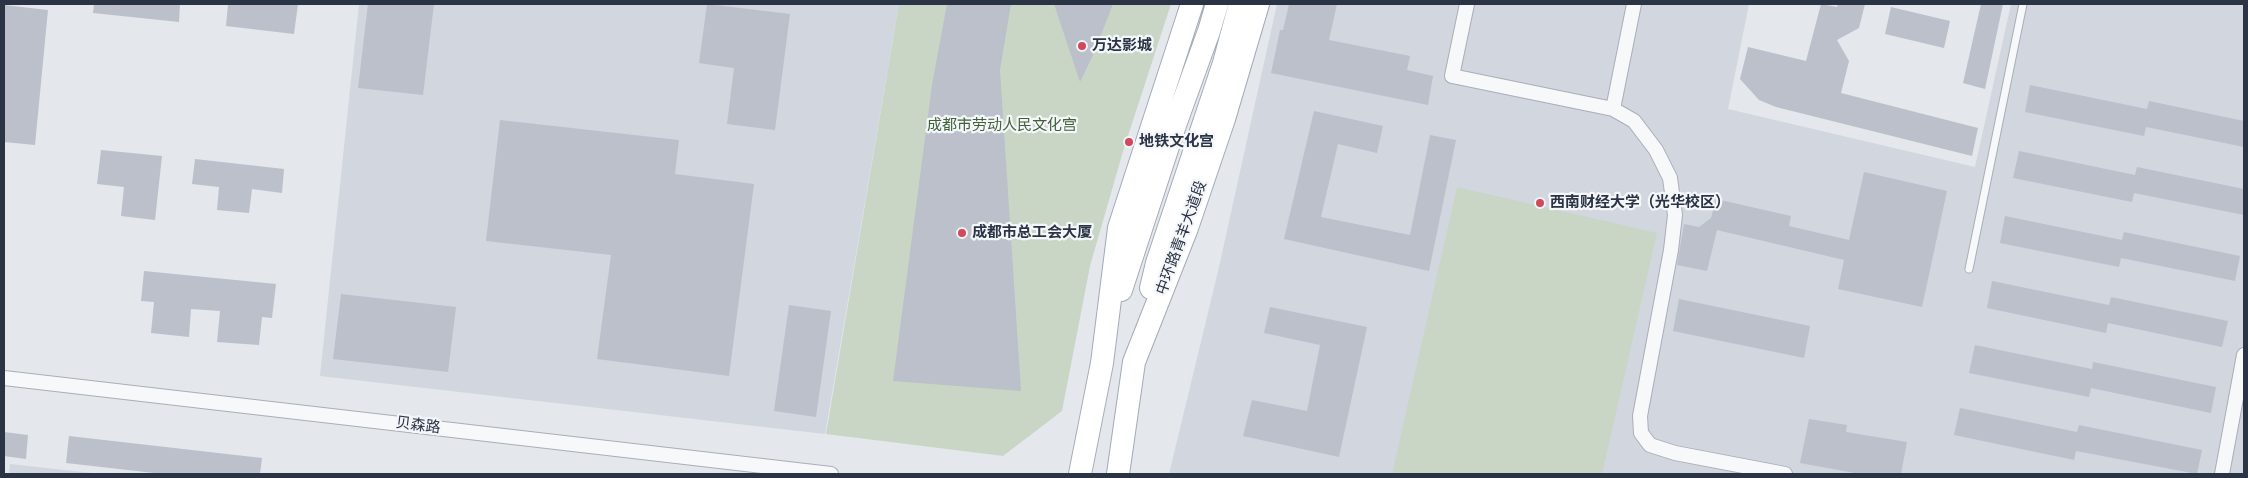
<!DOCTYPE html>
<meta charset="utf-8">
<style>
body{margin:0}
#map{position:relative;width:2248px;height:478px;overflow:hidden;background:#e4e7ec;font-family:"DejaVu Sans",sans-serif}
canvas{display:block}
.frame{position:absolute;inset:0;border:5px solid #2b3445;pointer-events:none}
</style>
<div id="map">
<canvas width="2248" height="478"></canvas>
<div class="frame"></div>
</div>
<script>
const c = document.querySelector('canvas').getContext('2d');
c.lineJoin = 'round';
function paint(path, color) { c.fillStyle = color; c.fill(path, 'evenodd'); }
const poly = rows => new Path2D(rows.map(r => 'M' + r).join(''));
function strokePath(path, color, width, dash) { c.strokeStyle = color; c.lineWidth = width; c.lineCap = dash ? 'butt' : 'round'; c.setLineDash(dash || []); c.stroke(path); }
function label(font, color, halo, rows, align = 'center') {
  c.font = font + ' "DejaVu Sans","Noto Sans SC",sans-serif'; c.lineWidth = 4.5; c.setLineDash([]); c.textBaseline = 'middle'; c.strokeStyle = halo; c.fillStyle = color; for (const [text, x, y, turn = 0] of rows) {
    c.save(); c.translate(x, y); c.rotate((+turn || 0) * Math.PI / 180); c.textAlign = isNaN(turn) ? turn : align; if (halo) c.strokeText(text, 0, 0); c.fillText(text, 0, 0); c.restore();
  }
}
paint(poly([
 [359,4,899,4,825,434,320,376],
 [1277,4,1749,4,1728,109,1975,167,2011,4,2244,4,2244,474,1169,474,1219,267],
 [10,464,101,474,9,474]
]), '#d2d6de');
paint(poly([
 [899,4,1171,4,1124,148,1090,266,1062,411,1003,456,826,434],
 [1457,187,1657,233,1602,474,1392,474]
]), '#c9d6c5');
paint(poly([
 [94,4,180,4,179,22,93,13],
 [228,4,298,4,294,34,226,26],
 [368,4,434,4,423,95,358,88],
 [707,4,790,14,775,130,727,124,734,68,699,63],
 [947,4,1011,4,1000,70,1021,391,893,381,932,85],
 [1054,4,1113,4,1094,53,1080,82],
 [1289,4,1337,4,1329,40,1410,56,1407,70,1433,76,1428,105,1271,73,1280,30,1283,30],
 [1821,4,1837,7,1838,4,1865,4,1859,28,1837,40,1849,61,1841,93,1978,128,1972,156,1776,107,1759,100,1740,79,1748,47,1806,61],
 [1981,4,2003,4,1985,89,1963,83],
 [4,5,48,10,35,145,4,142],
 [1891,7,1950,21,1944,48,1885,34],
 [2030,85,2147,109,2149,101,2244,121,2244,147,2146,127,2144,136,2025,112],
 [1314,111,1383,126,1377,153,1338,144,1321,217,1410,235,1430,135,1456,140,1429,271,1284,239],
 [500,120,679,140,675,174,754,184,729,376,597,359,611,255,486,241],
 [101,150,162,156,155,220,121,216,124,187,97,184],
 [2019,151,2135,175,2137,167,2244,189,2244,215,2134,193,2132,202,2013,178],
 [195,159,284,169,282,193,252,189,249,213,217,210,219,187,192,184],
 [1864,172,1947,191,1922,307,1838,289,1844,260,1717,230,1707,271,1677,265,1684,224,1699,227,1711,218,1716,199,1791,216,1789,226,1849,240],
 [2005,216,2122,240,2124,232,2240,256,2235,281,2121,258,2119,267,2000,243],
 [144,271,276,284,272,318,262,317,259,345,217,342,220,311,191,309,189,337,151,333,154,302,141,301],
 [1992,281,2109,305,2111,297,2228,321,2222,347,2108,323,2106,333,1987,308],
 [341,294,456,307,448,372,333,359],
 [1679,299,1810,326,1804,358,1673,331],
 [789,305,831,311,816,417,774,411],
 [1270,307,1367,327,1339,457,1243,436,1252,400,1307,411,1320,345,1264,333],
 [1975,345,2092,369,2093,362,2216,387,2211,413,2091,388,2089,397,1969,373],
 [1960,408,2077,432,2079,425,2202,450,2197,474,2076,451,2074,460,1954,435],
 [1809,419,1847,425,1846,432,1907,442,1901,474,1860,474,1800,463],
 [4,432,28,435,26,459,4,456],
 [69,436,262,458,260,474,163,474,66,463]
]), '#bbc0ca');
const lane = poly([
 [1969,269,2023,4]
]);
const street = poly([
 [1467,4,1452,76,1613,109,1634,4],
 [1613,109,1634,121,1656,150,1670,178,1675,215,1671,250,1640,416,1641,433,1650,445,1675,453,1785,474],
 [4,378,831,474],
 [2222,474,2244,355]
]);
const primary = poly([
 [1151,288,1157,263,1224,63,1240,4],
 [1121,290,1175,125,1209,31,1217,4],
 [1080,474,1102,363,1119,228,1192,4],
 [1118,474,1134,362,1187,228,1224,119,1258,4]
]);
strokePath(lane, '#a9aeb7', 9);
strokePath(street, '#a9aeb7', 16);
strokePath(primary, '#a3abb8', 24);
strokePath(lane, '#f7f8fa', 7);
strokePath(street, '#f7f8fa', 14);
strokePath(primary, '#fff', 22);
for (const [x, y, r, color] of [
 [1082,46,5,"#d1495b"],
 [1129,142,5,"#d1495b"],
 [1540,203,5,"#d1495b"],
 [962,233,5,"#d1495b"]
]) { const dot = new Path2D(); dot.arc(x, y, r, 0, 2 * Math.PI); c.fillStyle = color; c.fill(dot); strokePath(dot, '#f4f6f9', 2); }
label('bold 15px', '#2b3445', '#f4f6f9', [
 ["万达影城",1092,46],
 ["地铁文化宫",1139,142],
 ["西南财经大学（光华校区）",1550,203],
 ["成都市总工会大厦",972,233]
], 'left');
label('15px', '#3f6138', '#f4f6f9', [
 ["成都市劳动人民文化宫",1002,126]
]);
label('15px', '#2b3445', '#f4f6f9', [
 ["中环路青羊大道段",1182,238,-70],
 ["贝森路",418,426,7]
]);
</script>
